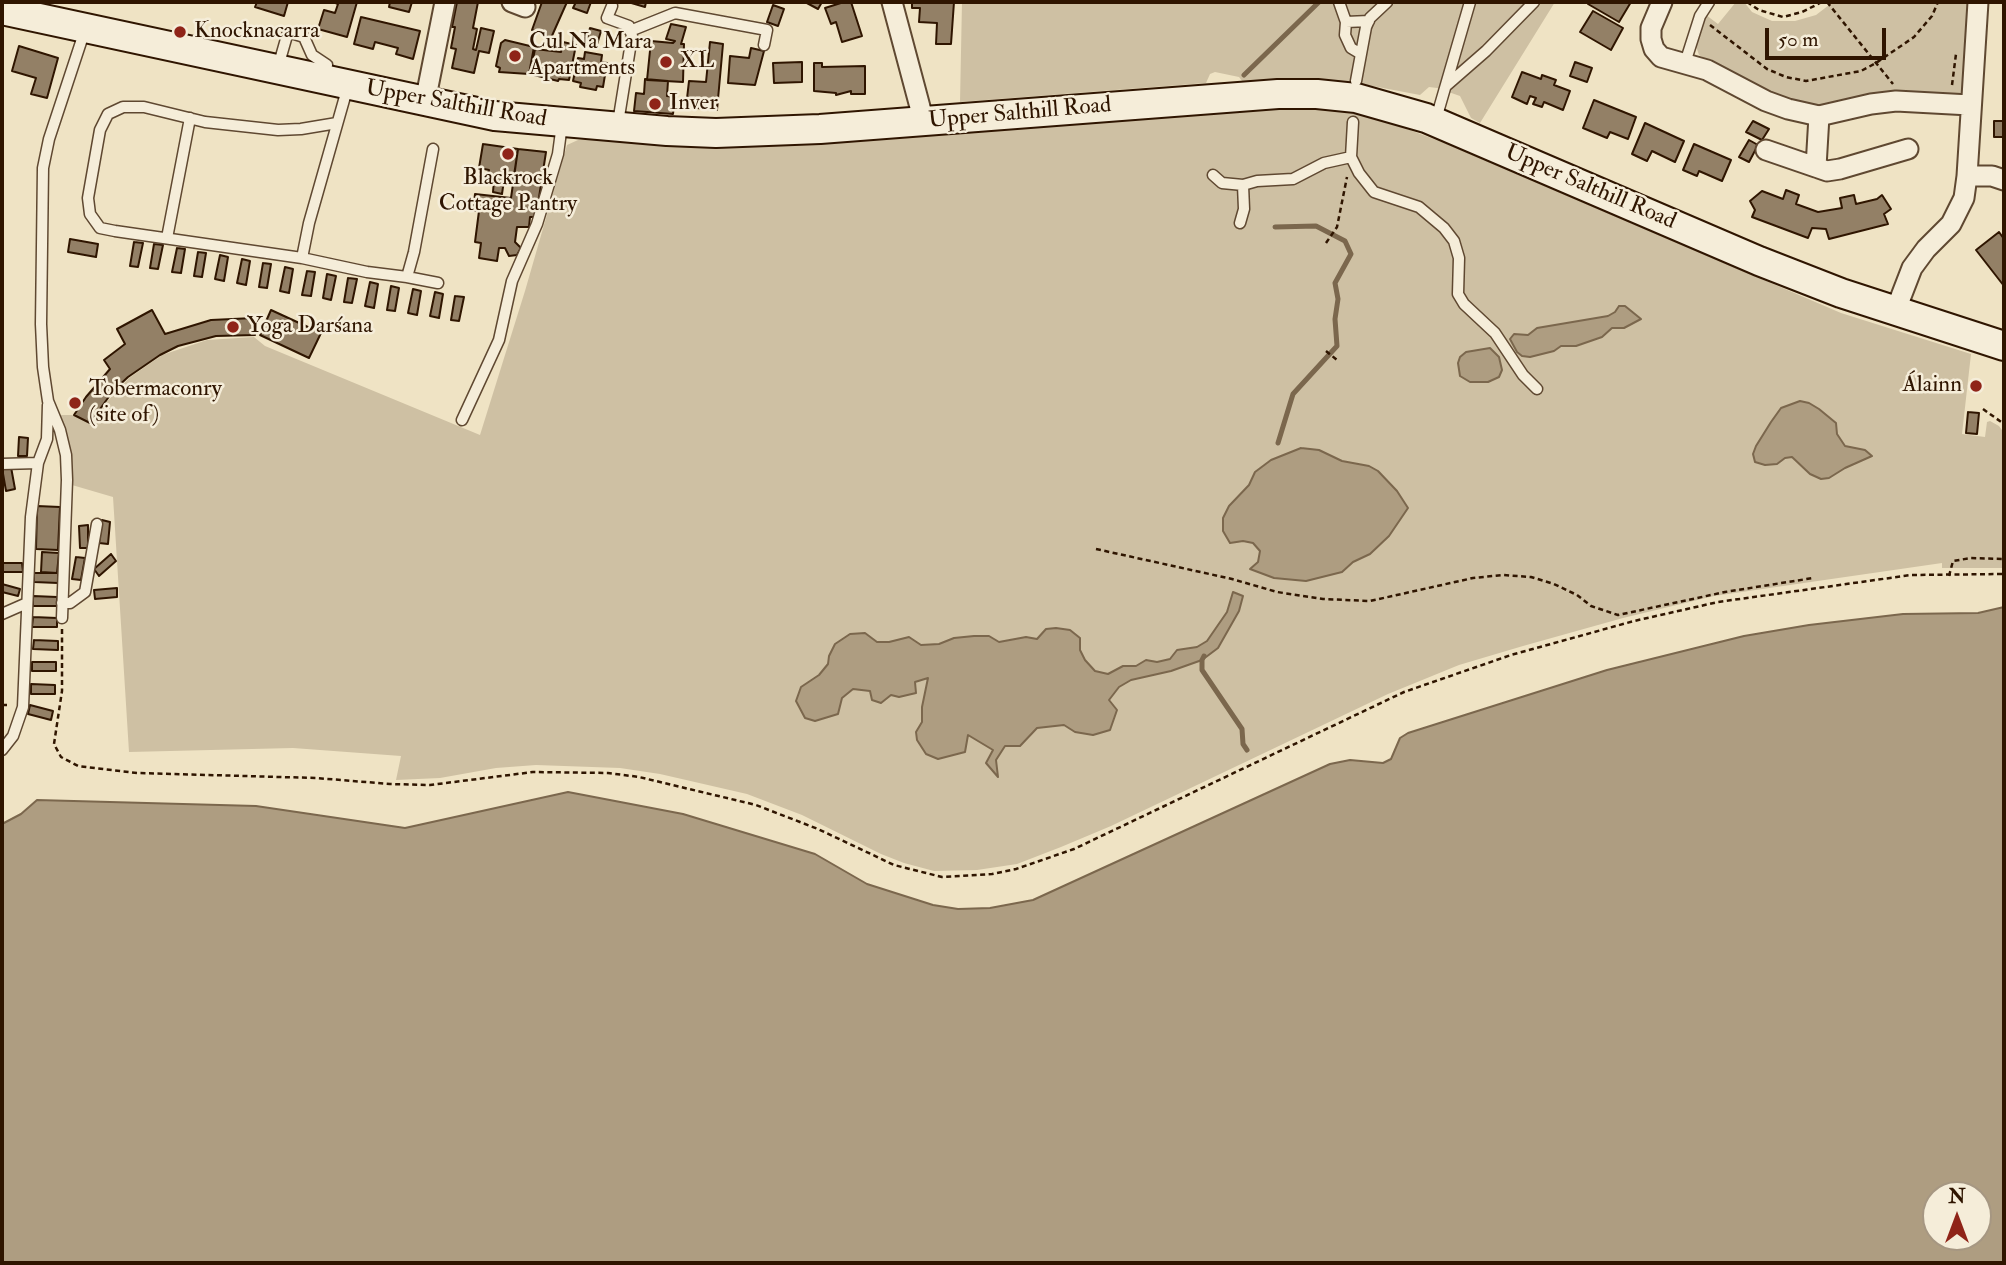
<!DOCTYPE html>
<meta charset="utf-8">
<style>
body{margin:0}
#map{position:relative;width:2006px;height:1265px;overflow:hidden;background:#efe3c4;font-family:"IM FELL Double Pica",serif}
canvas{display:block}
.frame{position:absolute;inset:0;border:4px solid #2f1500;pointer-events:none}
.north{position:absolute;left:1922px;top:1181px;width:70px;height:70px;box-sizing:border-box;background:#f5edd9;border:2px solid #a69782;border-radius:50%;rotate:0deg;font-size:19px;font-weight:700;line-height:28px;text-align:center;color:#2f1500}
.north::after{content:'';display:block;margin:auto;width:24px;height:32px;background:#8f2418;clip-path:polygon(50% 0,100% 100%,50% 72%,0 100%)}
.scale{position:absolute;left:1765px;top:28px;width:121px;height:32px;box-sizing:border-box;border:4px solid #2f1500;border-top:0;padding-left:9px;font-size:21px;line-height:24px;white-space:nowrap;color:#2f1500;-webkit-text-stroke:5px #f5edd9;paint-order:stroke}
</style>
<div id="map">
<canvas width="2006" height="1265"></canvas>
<div class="frame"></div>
<div class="north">N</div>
<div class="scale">50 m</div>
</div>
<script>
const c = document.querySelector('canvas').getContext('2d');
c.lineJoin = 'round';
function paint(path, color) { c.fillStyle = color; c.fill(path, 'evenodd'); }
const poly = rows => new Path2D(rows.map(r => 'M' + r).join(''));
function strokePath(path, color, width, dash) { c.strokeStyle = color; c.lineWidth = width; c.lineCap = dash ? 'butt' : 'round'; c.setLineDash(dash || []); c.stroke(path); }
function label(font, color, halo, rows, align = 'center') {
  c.font = font + ' "IM FELL Double Pica",serif'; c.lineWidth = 5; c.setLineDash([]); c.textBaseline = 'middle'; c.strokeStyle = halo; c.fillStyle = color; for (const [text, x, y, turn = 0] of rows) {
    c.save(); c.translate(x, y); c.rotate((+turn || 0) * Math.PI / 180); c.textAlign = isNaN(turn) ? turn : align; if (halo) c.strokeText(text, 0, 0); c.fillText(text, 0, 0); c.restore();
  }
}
paint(poly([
 [962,2,1555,2,1480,123,1471,118,1460,96,1437,88,1429,87,1420,95,1346,81,1242,81,1239,77,1215,72,1210,74,1206,83,960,102],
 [1736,2,1744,2,1752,12,1772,21,1795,21,1816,15,1833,2,1968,2,1965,84,1960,94,1951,98,1820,108,1772,97,1699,55,1695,43,1706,15,1718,24],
 [1255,109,1331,109,1386,121,1447,144,1841,313,1971,354,1962,434,1985,437,1987,422,1990,421,1999,426,2004,433,2004,568,1942,568,1942,563,1714,596,1623,618,1523,646,1459,665,1388,694,1111,826,1061,847,1017,864,977,870,934,871,904,863,881,854,802,815,747,794,660,774,620,768,536,765,496,768,440,778,396,780,401,756,293,748,129,752,113,497,72,485,70,456,58,415,72,415,91,423,102,407,129,378,162,355,207,340,254,337,265,346,480,435,525,291,567,145,578,140,597,139,719,146,894,139]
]), '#cec0a3');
const water = poly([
 [1619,306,1625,306,1641,319,1624,328,1612,328,1602,337,1576,346,1561,346,1554,351,1530,357,1522,356,1517,352,1510,339,1514,334,1528,335,1537,328,1608,316,1615,312,1619,306],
 [1490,348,1499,357,1502,370,1499,377,1488,382,1470,382,1460,376,1458,363,1460,357,1466,352,1490,348],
 [1800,401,1809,403,1819,409,1836,423,1837,434,1845,446,1865,450,1872,456,1845,468,1829,478,1821,479,1810,474,1792,457,1785,458,1777,464,1765,465,1755,462,1753,454,1756,446,1771,422,1781,408,1800,401],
 [1301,448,1319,450,1342,461,1369,466,1378,471,1397,491,1408,508,1389,536,1370,554,1353,562,1342,572,1306,581,1274,578,1250,569,1258,562,1260,551,1253,543,1243,541,1230,543,1223,531,1223,518,1229,506,1249,485,1255,472,1271,460,1301,448],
 [1233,592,1243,596,1239,611,1218,648,1202,660,1171,671,1131,680,1119,687,1109,700,1117,710,1110,730,1093,735,1075,732,1064,725,1037,728,1020,746,1005,746,996,760,998,777,986,763,993,750,968,735,965,752,938,759,926,754,917,740,916,732,922,722,922,707,928,678,915,682,916,693,899,697,891,695,881,703,872,700,870,691,853,689,842,698,838,714,815,721,805,718,796,701,801,687,819,675,828,664,829,656,835,644,850,634,865,633,877,642,889,642,909,637,921,645,939,644,954,638,974,636,989,636,999,642,1026,637,1037,639,1046,629,1056,628,1070,630,1080,638,1080,650,1085,660,1095,671,1108,674,1123,666,1136,666,1146,660,1157,662,1170,659,1177,650,1197,647,1207,641,1227,612,1233,592],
 [2004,607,2004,1263,2,1263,2,824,21,814,37,800,256,806,405,828,568,792,683,814,815,854,867,884,933,905,958,909,990,908,1033,900,1330,764,1350,760,1383,763,1391,759,1400,738,1408,733,1607,670,1744,636,1809,625,1903,614,1978,613,2004,607],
 [1978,1195,1978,1237,1936,1237,1936,1195,1978,1195]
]);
paint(water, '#ae9d81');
strokePath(water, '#7b674d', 2);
strokePath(poly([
 [1244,75,1319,2],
 [1275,227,1316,226,1345,241,1351,254,1335,283,1338,299,1335,319,1337,346,1293,394,1278,443],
 [1204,656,1202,660,1202,670,1242,729,1243,744,1247,750]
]), '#7b674d', 5);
const building = poly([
 [257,2,288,2,284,16,255,7,257,2],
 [333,2,357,2,347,37,318,29,324,10,335,13,338,4,333,2],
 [390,2,412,2,409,12,389,7,390,2],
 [457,2,478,2,473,28,477,29,473,49,476,50,481,28,494,31,489,53,479,51,474,73,452,68,456,49,451,48,455,27,452,27,457,2],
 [542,2,567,2,551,38,532,30,542,2],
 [576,2,591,2,587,13,573,8,576,2],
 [628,2,646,2,645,7,628,2],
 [805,2,822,2,818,9,805,2],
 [844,2,851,2,862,36,842,42,836,22,831,24,825,8,844,2],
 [912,2,954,2,951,44,936,44,937,23,919,22,920,8,912,8,912,2],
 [1589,2,1631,2,1619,22,1588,4,1589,2],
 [773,5,784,9,778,26,767,22,773,5],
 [1593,11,1623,28,1611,50,1580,32,1593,11],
 [361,17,420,31,413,59,396,54,398,48,375,42,373,49,354,44,361,17],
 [671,24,686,27,681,44,684,44,683,82,647,80,651,41,673,43,675,41,666,39,671,24],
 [590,28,601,31,596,48,585,45,590,28],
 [505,40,534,47,529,74,499,72,500,68,496,66,501,43,505,40],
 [563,42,576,45,569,80,559,79,558,81,530,74,535,49,561,52,563,42],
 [710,42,723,44,717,110,686,107,689,81,706,82,710,42],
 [19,46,58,58,47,98,31,94,36,78,12,71,19,46],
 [751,48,764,51,755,85,728,83,730,56,749,58,751,48],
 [585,52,602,55,601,62,607,63,603,87,597,86,596,90,580,87,581,83,573,81,578,58,584,59,585,52],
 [802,62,802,82,774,83,773,63,802,62],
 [1575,62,1592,68,1587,82,1570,76,1575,62],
 [814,63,822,63,822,67,865,66,865,94,851,94,851,91,836,95,836,93,814,91,814,63],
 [1522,72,1541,79,1542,75,1556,80,1554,85,1570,91,1563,110,1544,102,1542,107,1533,104,1536,98,1530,96,1527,104,1512,97,1522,72],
 [645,79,668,81,667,96,675,97,673,114,634,111,636,93,644,94,645,79],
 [1594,100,1636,117,1628,139,1610,132,1607,138,1583,128,1594,100],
 [1753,121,1769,129,1762,140,1746,132,1753,121],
 [1994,121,2004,121,2004,137,1994,137,1994,121],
 [1645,123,1684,141,1675,162,1652,151,1647,161,1632,154,1645,123],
 [1749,140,1758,145,1749,162,1739,157,1749,140],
 [483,144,518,149,513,182,504,180,502,194,493,192,494,180,487,179,489,170,479,168,483,144],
 [1694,144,1731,160,1722,181,1699,171,1697,176,1683,170,1694,144],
 [518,149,546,152,536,217,530,217,529,227,517,227,515,242,521,248,517,255,509,256,505,248,499,248,497,261,479,258,481,243,475,242,479,211,473,211,475,194,511,198,518,149],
 [1786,190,1799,195,1796,204,1818,212,1842,208,1840,198,1854,195,1856,204,1877,199,1882,195,1891,209,1884,214,1888,224,1829,239,1826,229,1812,228,1808,238,1752,217,1755,210,1750,201,1762,191,1783,199,1786,190],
 [1999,232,2004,239,2004,286,1976,250,1999,232],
 [70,239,98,244,96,257,68,252,70,239],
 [134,242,143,243,138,267,130,266,134,242],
 [154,244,163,245,158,269,150,268,154,244],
 [177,248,185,249,181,273,172,272,177,248],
 [198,252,206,253,202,277,194,276,198,252],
 [220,255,228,257,224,281,215,279,220,255],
 [242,259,250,261,246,285,237,283,242,259],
 [263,263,271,264,267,288,259,287,263,263],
 [285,267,293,269,289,293,280,291,285,267],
 [307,271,315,272,311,296,302,295,307,271],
 [327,274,336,276,331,300,323,298,327,274],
 [348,278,357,279,352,303,344,302,348,278],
 [370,282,378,284,374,308,365,306,370,282],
 [391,286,399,288,395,311,387,310,391,286],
 [413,289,421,291,417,315,408,313,413,289],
 [435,292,443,294,439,318,430,316,435,292],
 [455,296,464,297,459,321,451,320,455,296],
 [152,310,165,334,211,320,254,318,255,335,216,336,178,346,160,355,128,377,113,391,90,423,74,415,86,397,110,369,104,360,125,344,117,329,152,310],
 [271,310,321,333,309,358,260,335,271,310],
 [1968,412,1979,413,1977,434,1966,433,1968,412],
 [19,437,28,438,27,456,18,456,19,437],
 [11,467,15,489,6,491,2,468,11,467],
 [37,506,60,507,58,550,36,549,37,506],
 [102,520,110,522,108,544,99,543,102,520],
 [88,525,88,548,80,548,79,526,88,525],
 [42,552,59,553,57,573,41,572,42,552],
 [111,554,116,561,99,576,94,569,111,554],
 [76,557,85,558,81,580,72,579,76,557],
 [2,563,22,563,23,572,2,572,2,563],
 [34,573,58,573,58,583,34,582,34,573],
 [2,584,20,589,18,596,2,592,2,584],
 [117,588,117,597,95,599,94,590,117,588],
 [33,596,57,597,57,606,33,606,33,596],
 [33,617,57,618,57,627,32,627,33,617],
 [34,640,58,641,58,650,33,649,34,640],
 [32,662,56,662,56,671,32,671,32,662],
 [31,684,55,685,55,694,31,694,31,684],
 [30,705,53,711,51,720,28,714,30,705]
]);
paint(building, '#938066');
strokePath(building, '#2f1500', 2);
const lane = poly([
 [1339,2,1346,22,1345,35,1351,48,1361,54],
 [612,6,607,18,629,26,632,36,618,123],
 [1346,22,1369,21],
 [630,31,675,13,767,30,764,45],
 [1685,63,1700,16,1709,2],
 [278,67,288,32,304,37,312,55,327,65,324,76],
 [1356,81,1366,27,1370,18,1387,2],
 [1447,85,1486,51,1534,2],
 [1436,119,1470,2],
 [337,123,301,129,278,130,205,122,144,107,123,107,108,114,100,130,88,198,90,214,100,228,115,231,302,258,367,272,407,277,414,252,433,149],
 [1351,157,1359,173,1374,192,1419,207,1444,228,1454,241,1459,258,1458,294,1464,304,1495,333,1523,375,1537,389],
 [1213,175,1222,183,1243,185],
 [1240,223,1244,209,1243,185,1257,181,1293,179,1324,163,1351,157,1353,122],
 [167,238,190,118],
 [302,258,309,223,348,86],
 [407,277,438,283],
 [462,420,499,340,512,281,537,224,558,154,562,124],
 [2,464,38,463],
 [62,603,70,603,85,592,97,524],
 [2,614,27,603],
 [62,618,67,480,66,455,60,430,48,401,43,367,41,324,43,168,49,139,85,30],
 [2,750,13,736,23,707,31,517,38,463,47,439,48,405]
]);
const street = poly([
 [512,2,525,7],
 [892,2,924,122],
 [1662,2,1651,28,1651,39,1654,49,1661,57,1707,70,1766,101,1788,109,1819,116,1871,104,1896,101,1970,105],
 [425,102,445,2],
 [1766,150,1827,171,1840,169,1908,149],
 [1816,167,1819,116],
 [1967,176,1992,176,2004,180],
 [1895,312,1912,268,1926,249,1951,224,1964,198,1967,176,1978,2]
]);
const secondary = poly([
 [2,10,495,116,667,131,716,133,820,129,1278,94,1317,94,1356,98,1426,118,1759,261,1841,293,2004,346]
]);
strokePath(lane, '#5f4831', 13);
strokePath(street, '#5f4831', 23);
strokePath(secondary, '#2f1500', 32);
strokePath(poly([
 [1747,2,1759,10,1783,17,1802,12,1822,2],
 [1827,2,1893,84],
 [1710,25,1767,69,1786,77,1806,81,1861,71,1876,63,1914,37,1932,16,1938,2],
 [1952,85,1956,54],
 [1326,243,1337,227,1347,177],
 [1326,351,1337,360],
 [1983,409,2004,424],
 [1096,549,1232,579,1277,592,1323,599,1370,601,1473,578,1503,575,1531,577,1554,584,1577,595,1591,606,1618,615,1725,592,1813,578],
 [1949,576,1953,561,1971,558,2004,559],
 [62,629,62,691,54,744,61,757,78,766,137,773,316,778,390,784,430,785,533,772,608,773,639,777,756,805,818,829,894,865,942,877,992,874,1016,869,1074,849,1404,692,1511,655,1634,621,1718,602,1911,575,2004,574],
 [2,705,9,705]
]), '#2f1500', 2.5, [5, 3.5]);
strokePath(lane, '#f5edd9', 10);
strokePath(street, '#f5edd9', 19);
strokePath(secondary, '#f5edd9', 28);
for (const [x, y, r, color] of [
 [180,32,7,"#8f2418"],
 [515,56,7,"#8f2418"],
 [666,62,7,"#8f2418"],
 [655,104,7,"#8f2418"],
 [508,154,7,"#8f2418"],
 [233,327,7,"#8f2418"],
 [1976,386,7,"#8f2418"],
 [75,403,7,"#8f2418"]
]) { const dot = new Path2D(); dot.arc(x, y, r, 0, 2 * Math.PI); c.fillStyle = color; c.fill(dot); strokePath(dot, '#f5edd9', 2.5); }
label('23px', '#2f1500', '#f5edd9', [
 ["Knocknacarra",194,32],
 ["Cul Na Mara",529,43],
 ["Apartments",529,69],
 ["XL",680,62],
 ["Inver",669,104],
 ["Blackrock",508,179,"center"],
 ["Cottage Pantry",508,205,"center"],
 ["Yoga Darśana",247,327],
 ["Álainn",1962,386,"right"],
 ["Tobermaconry",89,390],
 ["(site of)",89,416]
], 'left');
label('23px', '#2f1500', '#f5edd9', [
 ["Upper Salthill Road",456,105,10],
 ["Upper Salthill Road",1020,114,-5],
 ["Upper Salthill Road",1590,188,23]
]);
</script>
